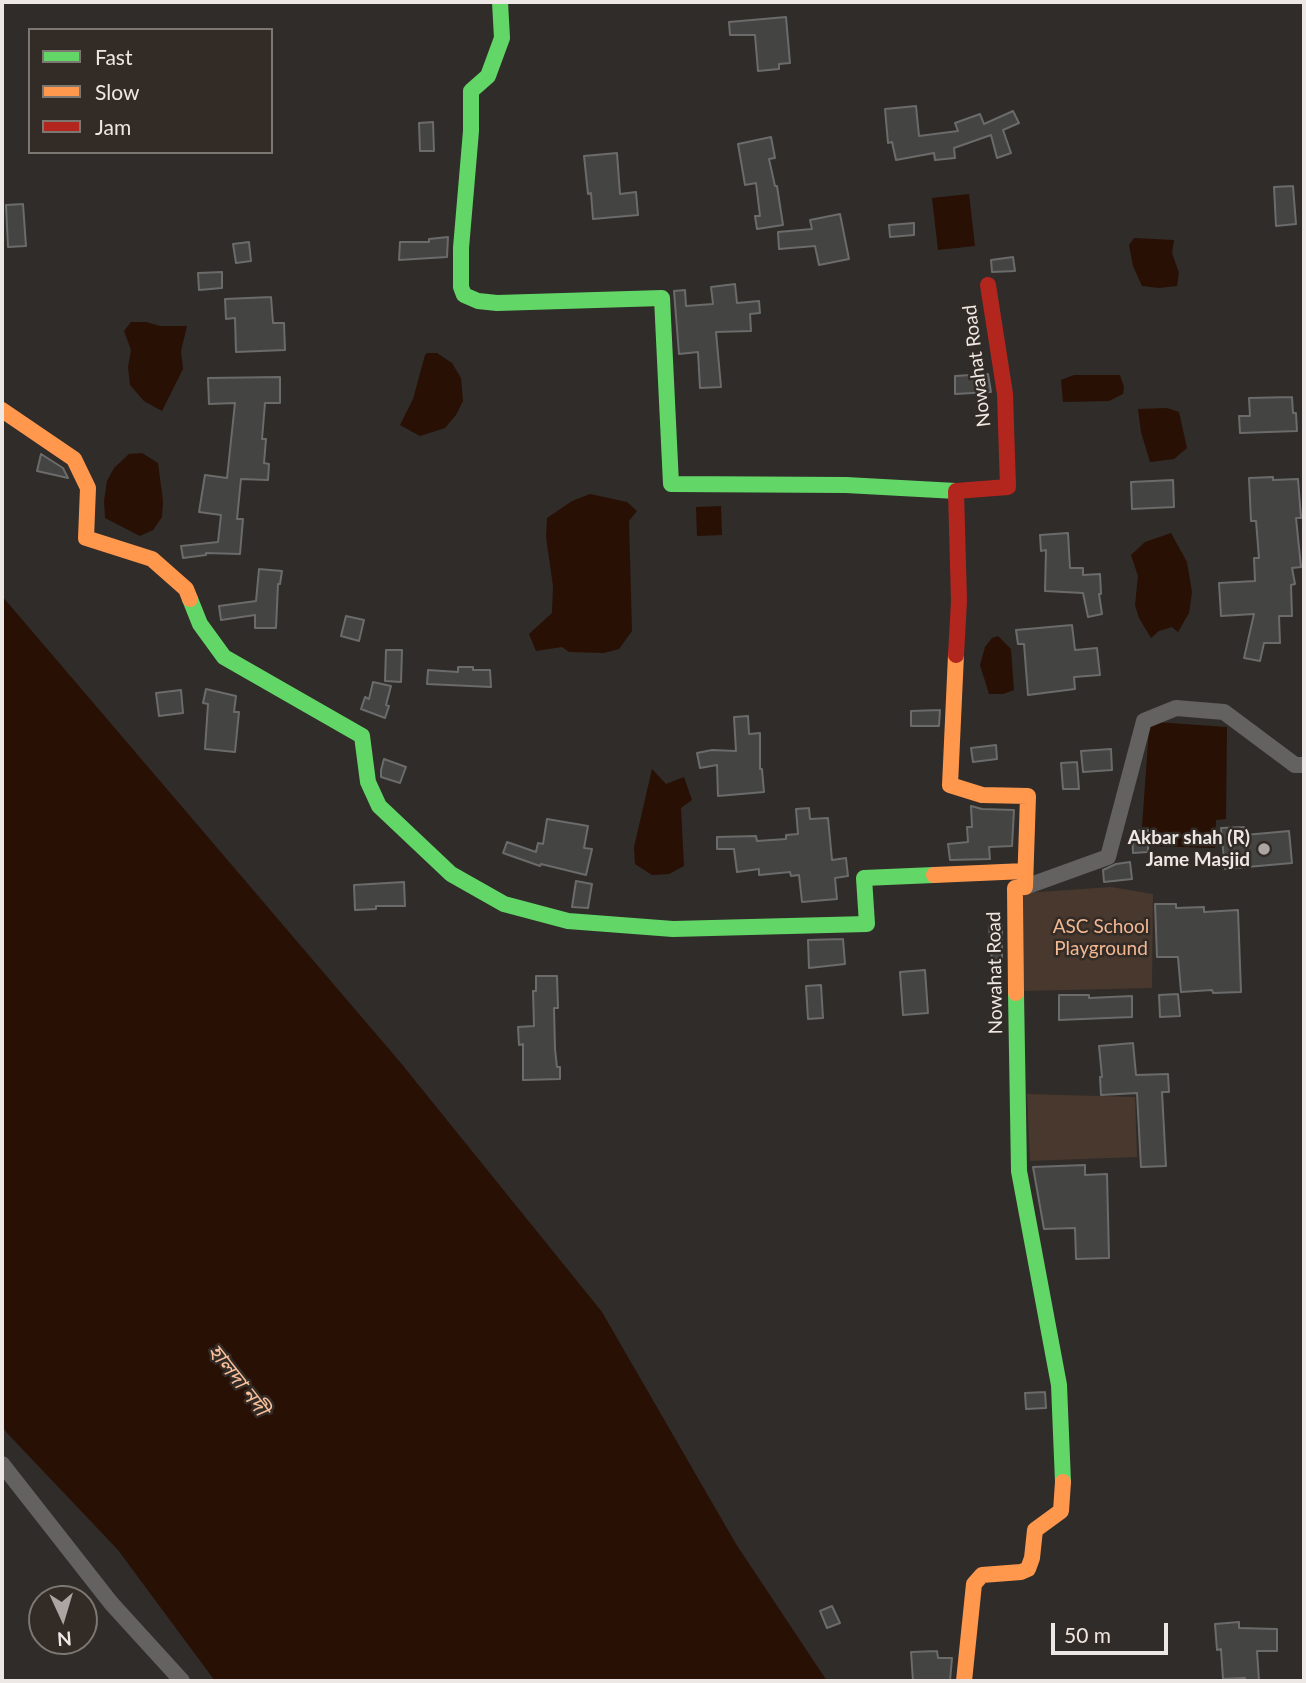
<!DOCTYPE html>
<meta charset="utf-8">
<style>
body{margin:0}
#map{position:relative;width:1306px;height:1683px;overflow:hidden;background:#302c29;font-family:Lato,sans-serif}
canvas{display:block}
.frame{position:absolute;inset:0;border:4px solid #ede8e5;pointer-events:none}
.legend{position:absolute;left:28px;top:28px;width:245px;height:126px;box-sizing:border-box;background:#332b26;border:2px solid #7d7772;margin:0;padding:9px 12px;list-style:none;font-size:21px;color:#ede8e5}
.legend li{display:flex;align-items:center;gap:14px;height:35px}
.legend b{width:35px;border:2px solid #7d7772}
.north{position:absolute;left:28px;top:1585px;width:70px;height:70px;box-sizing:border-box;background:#332b26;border:2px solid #7d7772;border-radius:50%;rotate:176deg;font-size:19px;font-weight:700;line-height:28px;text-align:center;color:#ede8e5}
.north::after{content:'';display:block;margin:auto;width:24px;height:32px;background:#aba6a3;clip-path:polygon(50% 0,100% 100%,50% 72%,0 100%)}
.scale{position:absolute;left:1051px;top:1623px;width:117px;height:32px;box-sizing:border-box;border:4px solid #ede8e5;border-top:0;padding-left:9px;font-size:21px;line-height:24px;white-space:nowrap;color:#ede8e5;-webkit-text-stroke:5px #332b26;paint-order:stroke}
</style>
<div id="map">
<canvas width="1306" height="1683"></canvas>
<div class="frame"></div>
<ul class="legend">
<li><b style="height:9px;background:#63d668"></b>Fast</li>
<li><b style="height:9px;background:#ff974d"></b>Slow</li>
<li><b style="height:9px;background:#b3261e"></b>Jam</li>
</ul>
<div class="north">N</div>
<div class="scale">50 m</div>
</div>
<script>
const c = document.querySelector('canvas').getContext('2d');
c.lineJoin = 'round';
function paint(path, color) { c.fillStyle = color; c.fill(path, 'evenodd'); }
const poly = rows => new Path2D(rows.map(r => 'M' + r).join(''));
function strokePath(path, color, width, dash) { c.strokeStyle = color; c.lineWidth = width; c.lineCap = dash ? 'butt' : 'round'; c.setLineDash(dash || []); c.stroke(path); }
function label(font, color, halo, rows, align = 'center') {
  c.font = font + ' Lato,"Noto Sans Bengali",sans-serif'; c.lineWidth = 5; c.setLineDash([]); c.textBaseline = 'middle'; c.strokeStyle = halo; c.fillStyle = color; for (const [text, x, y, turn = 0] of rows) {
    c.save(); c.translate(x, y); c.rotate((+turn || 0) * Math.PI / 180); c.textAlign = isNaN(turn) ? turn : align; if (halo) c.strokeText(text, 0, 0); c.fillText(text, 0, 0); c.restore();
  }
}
paint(poly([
 [1111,887,1153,894,1152,988,1024,991,1024,893],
 [1027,1094,1135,1097,1137,1157,1030,1161]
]), '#49382d');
paint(poly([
 [969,194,975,246,938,250,932,198],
 [1134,238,1174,240,1172,253,1179,273,1177,286,1159,288,1142,286,1133,266,1129,245],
 [131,322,146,322,160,326,187,326,181,351,183,369,162,411,144,401,130,385,128,367,131,350,124,331],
 [427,353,437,353,452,363,461,378,463,401,456,415,445,428,420,436,400,425,413,399,425,355],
 [1074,375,1120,375,1124,387,1123,394,1109,401,1063,402,1061,380],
 [1167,408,1179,412,1187,448,1174,459,1150,462,1141,432,1138,409],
 [142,453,158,463,163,501,162,517,153,530,140,536,105,518,104,501,107,481,114,468,129,454],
 [590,494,627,502,637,511,629,521,632,631,619,649,604,653,569,652,562,647,536,651,529,634,552,613,553,586,546,537,547,518,572,501],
 [721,506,722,535,697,536,696,507],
 [1171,533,1187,562,1192,592,1189,613,1178,632,1172,627,1159,631,1151,638,1139,618,1135,605,1138,576,1131,555,1145,542],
 [2,596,400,1062,602,1312,736,1544,827,1681,215,1681,118,1550,7,1433,2,1426],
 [998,636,1011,649,1014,690,1003,694,989,694,980,665,985,647,992,638],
 [1156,722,1227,727,1226,819,1216,820,1215,848,1150,846,1149,827,1142,827,1149,728],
 [652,769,666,784,684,777,692,800,681,808,684,866,669,874,652,875,635,864,634,847]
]), '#281004');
const building = poly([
 [786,17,790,63,779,64,779,69,758,71,755,35,730,35,729,22,786,17],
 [916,106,919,136,958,131,955,123,980,114,984,124,1013,111,1019,123,1003,130,1011,153,997,158,991,135,954,148,955,158,935,160,934,153,896,160,892,142,888,143,885,109,916,106],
 [433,122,434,151,420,151,419,123,433,122],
 [771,137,775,158,769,159,775,186,777,186,783,225,757,229,755,216,760,216,756,183,745,185,738,144,771,137],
 [617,153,620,194,636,192,638,215,593,219,591,193,588,194,584,156,617,153],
 [1293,186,1296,224,1276,226,1274,187,1293,186],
 [23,204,26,246,8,247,6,205,23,204],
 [840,214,849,259,819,265,815,246,779,249,778,232,812,229,810,220,840,214],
 [914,223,914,235,890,237,889,225,914,223],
 [448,237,447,257,399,260,400,242,429,242,429,239,448,237],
 [249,242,251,261,236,263,233,244,249,242],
 [1013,257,1015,271,992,272,991,260,1013,257],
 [222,272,222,288,199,290,198,273,222,272],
 [735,284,737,303,759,301,760,313,750,314,751,331,716,332,721,387,700,388,698,352,679,354,674,291,685,290,686,306,713,304,711,287,735,284],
 [271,297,273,323,284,323,285,350,236,352,235,318,226,319,225,299,271,297],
 [988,374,991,392,955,394,955,376,988,374],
 [280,377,280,403,265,403,262,439,266,439,264,463,269,464,268,480,241,479,237,519,243,519,240,554,206,553,206,555,183,558,181,546,218,542,221,515,199,512,205,475,227,478,235,403,209,404,208,378,280,377],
 [1292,397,1293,413,1296,413,1297,431,1240,433,1239,416,1250,416,1249,398,1292,397],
 [41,454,63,468,68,478,37,471,41,454],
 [1273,477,1273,480,1298,479,1301,518,1296,518,1301,567,1292,568,1295,584,1291,585,1292,616,1279,616,1280,643,1264,643,1260,661,1244,658,1254,614,1221,616,1219,583,1255,581,1254,558,1259,558,1256,521,1251,521,1249,478,1273,477],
 [1173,480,1174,507,1132,509,1131,482,1173,480],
 [1068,533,1070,568,1083,568,1083,575,1100,574,1101,594,1099,594,1102,614,1088,617,1083,593,1045,591,1046,550,1041,551,1040,535,1068,533],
 [259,569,282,571,280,584,278,584,276,628,255,628,255,615,221,620,219,606,256,601,259,569],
 [346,616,364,620,359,641,341,636,346,616],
 [1072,625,1075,650,1097,648,1100,675,1074,677,1075,689,1028,695,1024,644,1018,644,1016,630,1072,625],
 [386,650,402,650,401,682,385,681,386,650],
 [458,667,473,667,473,670,490,670,491,687,427,684,428,670,458,672,458,667],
 [373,682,391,686,386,705,389,706,385,718,361,709,365,697,369,699,373,682],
 [206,689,236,696,234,712,239,712,235,752,205,749,208,704,203,703,206,689],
 [181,690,183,713,159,716,156,693,181,690],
 [940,710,939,726,911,726,911,711,940,710],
 [748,716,749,734,760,733,760,769,762,769,764,792,718,796,717,765,700,768,697,753,712,750,736,751,734,717,748,716],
 [996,745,997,759,973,762,971,748,996,745],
 [1111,749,1112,770,1083,772,1081,751,1111,749],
 [384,759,406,767,400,783,381,777,381,770,384,759],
 [1077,762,1079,789,1063,789,1061,763,1077,762],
 [971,806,982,809,1014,810,1012,846,989,847,990,859,950,860,948,844,968,842,967,827,972,827,971,806],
 [809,808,810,819,828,818,832,860,846,858,848,876,835,878,837,899,802,902,799,875,791,876,790,872,759,875,759,869,737,872,734,849,717,849,717,837,756,836,757,841,786,839,786,835,798,834,796,809,809,808],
 [547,819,588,826,584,848,592,849,586,875,541,864,540,866,503,853,507,842,536,852,538,843,543,844,547,819],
 [1244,827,1245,835,1289,831,1292,863,1225,869,1221,828,1244,827],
 [1148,830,1148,852,1133,853,1132,831,1148,830],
 [1130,862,1132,879,1104,882,1103,870,1116,864,1130,862],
 [576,881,592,884,588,908,572,907,576,881],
 [404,882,405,906,376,906,376,909,355,910,354,885,404,882],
 [1155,904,1176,904,1176,908,1204,907,1204,912,1238,910,1241,992,1213,993,1212,990,1181,992,1178,957,1157,957,1155,904],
 [1002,925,1002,984,994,985,989,926,1002,925],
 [843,939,845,964,809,968,808,940,843,939],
 [925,970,928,1013,903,1015,900,972,925,970],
 [536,976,557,976,558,1008,554,1008,555,1049,557,1067,560,1067,560,1079,523,1080,523,1044,519,1045,518,1027,534,1026,533,991,536,991,536,976],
 [821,985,823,1018,808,1019,806,986,821,985],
 [1178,994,1180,1016,1160,1017,1159,995,1178,994],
 [1059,995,1089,995,1089,998,1132,996,1132,1017,1059,1020,1059,995],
 [1133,1043,1136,1075,1168,1074,1169,1092,1162,1092,1166,1166,1141,1167,1137,1093,1101,1095,1100,1077,1102,1077,1099,1046,1133,1043],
 [1085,1165,1085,1175,1107,1174,1109,1258,1076,1259,1075,1228,1044,1229,1033,1167,1085,1165],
 [1045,1392,1046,1408,1026,1409,1025,1393,1045,1392],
 [832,1606,840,1623,827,1628,820,1611,832,1606],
 [1239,1622,1239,1628,1277,1629,1277,1651,1257,1651,1259,1681,1245,1681,1245,1678,1223,1679,1221,1649,1217,1650,1215,1624,1239,1622],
 [937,1651,938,1658,952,1658,950,1681,913,1681,911,1652,937,1651]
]);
paint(building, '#444443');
strokePath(building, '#6a6b6a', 2);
strokePath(poly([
 [1025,887,1108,857,1144,721,1176,708,1224,712,1295,765,1304,765],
 [2,1464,111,1603,182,1681]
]), '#646260', 16);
strokePath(poly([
 [500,2,502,38,488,76,471,91,471,131,461,248,461,287,464,295,478,301,497,303,662,298,671,484,846,485,956,491],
 [190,599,200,624,224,657,362,736,368,782,379,806,451,874,504,904,568,921,673,929,867,924,864,878,934,875],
 [1016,993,1019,1171,1059,1385,1063,1482]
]), '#63d668', 16);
strokePath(poly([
 [2,410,74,459,88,488,86,538,152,559,186,589,190,599],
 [956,655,950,785,982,795,1028,796,1025,887,1015,888,1016,993],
 [934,875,1025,871],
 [964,1681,974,1584,982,1575,1021,1572,1028,1569,1032,1558,1035,1530,1061,1511,1063,1482]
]), '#ff974d', 16);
strokePath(poly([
 [956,655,959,601,956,491,1008,487,1005,394,988,285]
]), '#b3261e', 16);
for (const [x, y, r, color] of [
 [1264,849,7,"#aba6a3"]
]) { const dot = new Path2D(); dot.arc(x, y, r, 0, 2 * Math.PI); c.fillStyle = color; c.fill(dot); strokePath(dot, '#332b26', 2.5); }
label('19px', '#ede8e5', '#332b26', [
 ["Nowahat Road",977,366,-97],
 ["Nowahat Road",995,973,-91]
]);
label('bold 19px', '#ede8e5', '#332b26', [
 ["Akbar shah (R)",1250,838],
 ["Jame Masjid",1250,860]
], 'right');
label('19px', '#f1b892', '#332b26', [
 ["ASC School",1101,927],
 ["Playground",1101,949]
]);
label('italic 21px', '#f8bf9a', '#332b26', [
 ["হালদা নদী",238,1380,52]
]);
</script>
